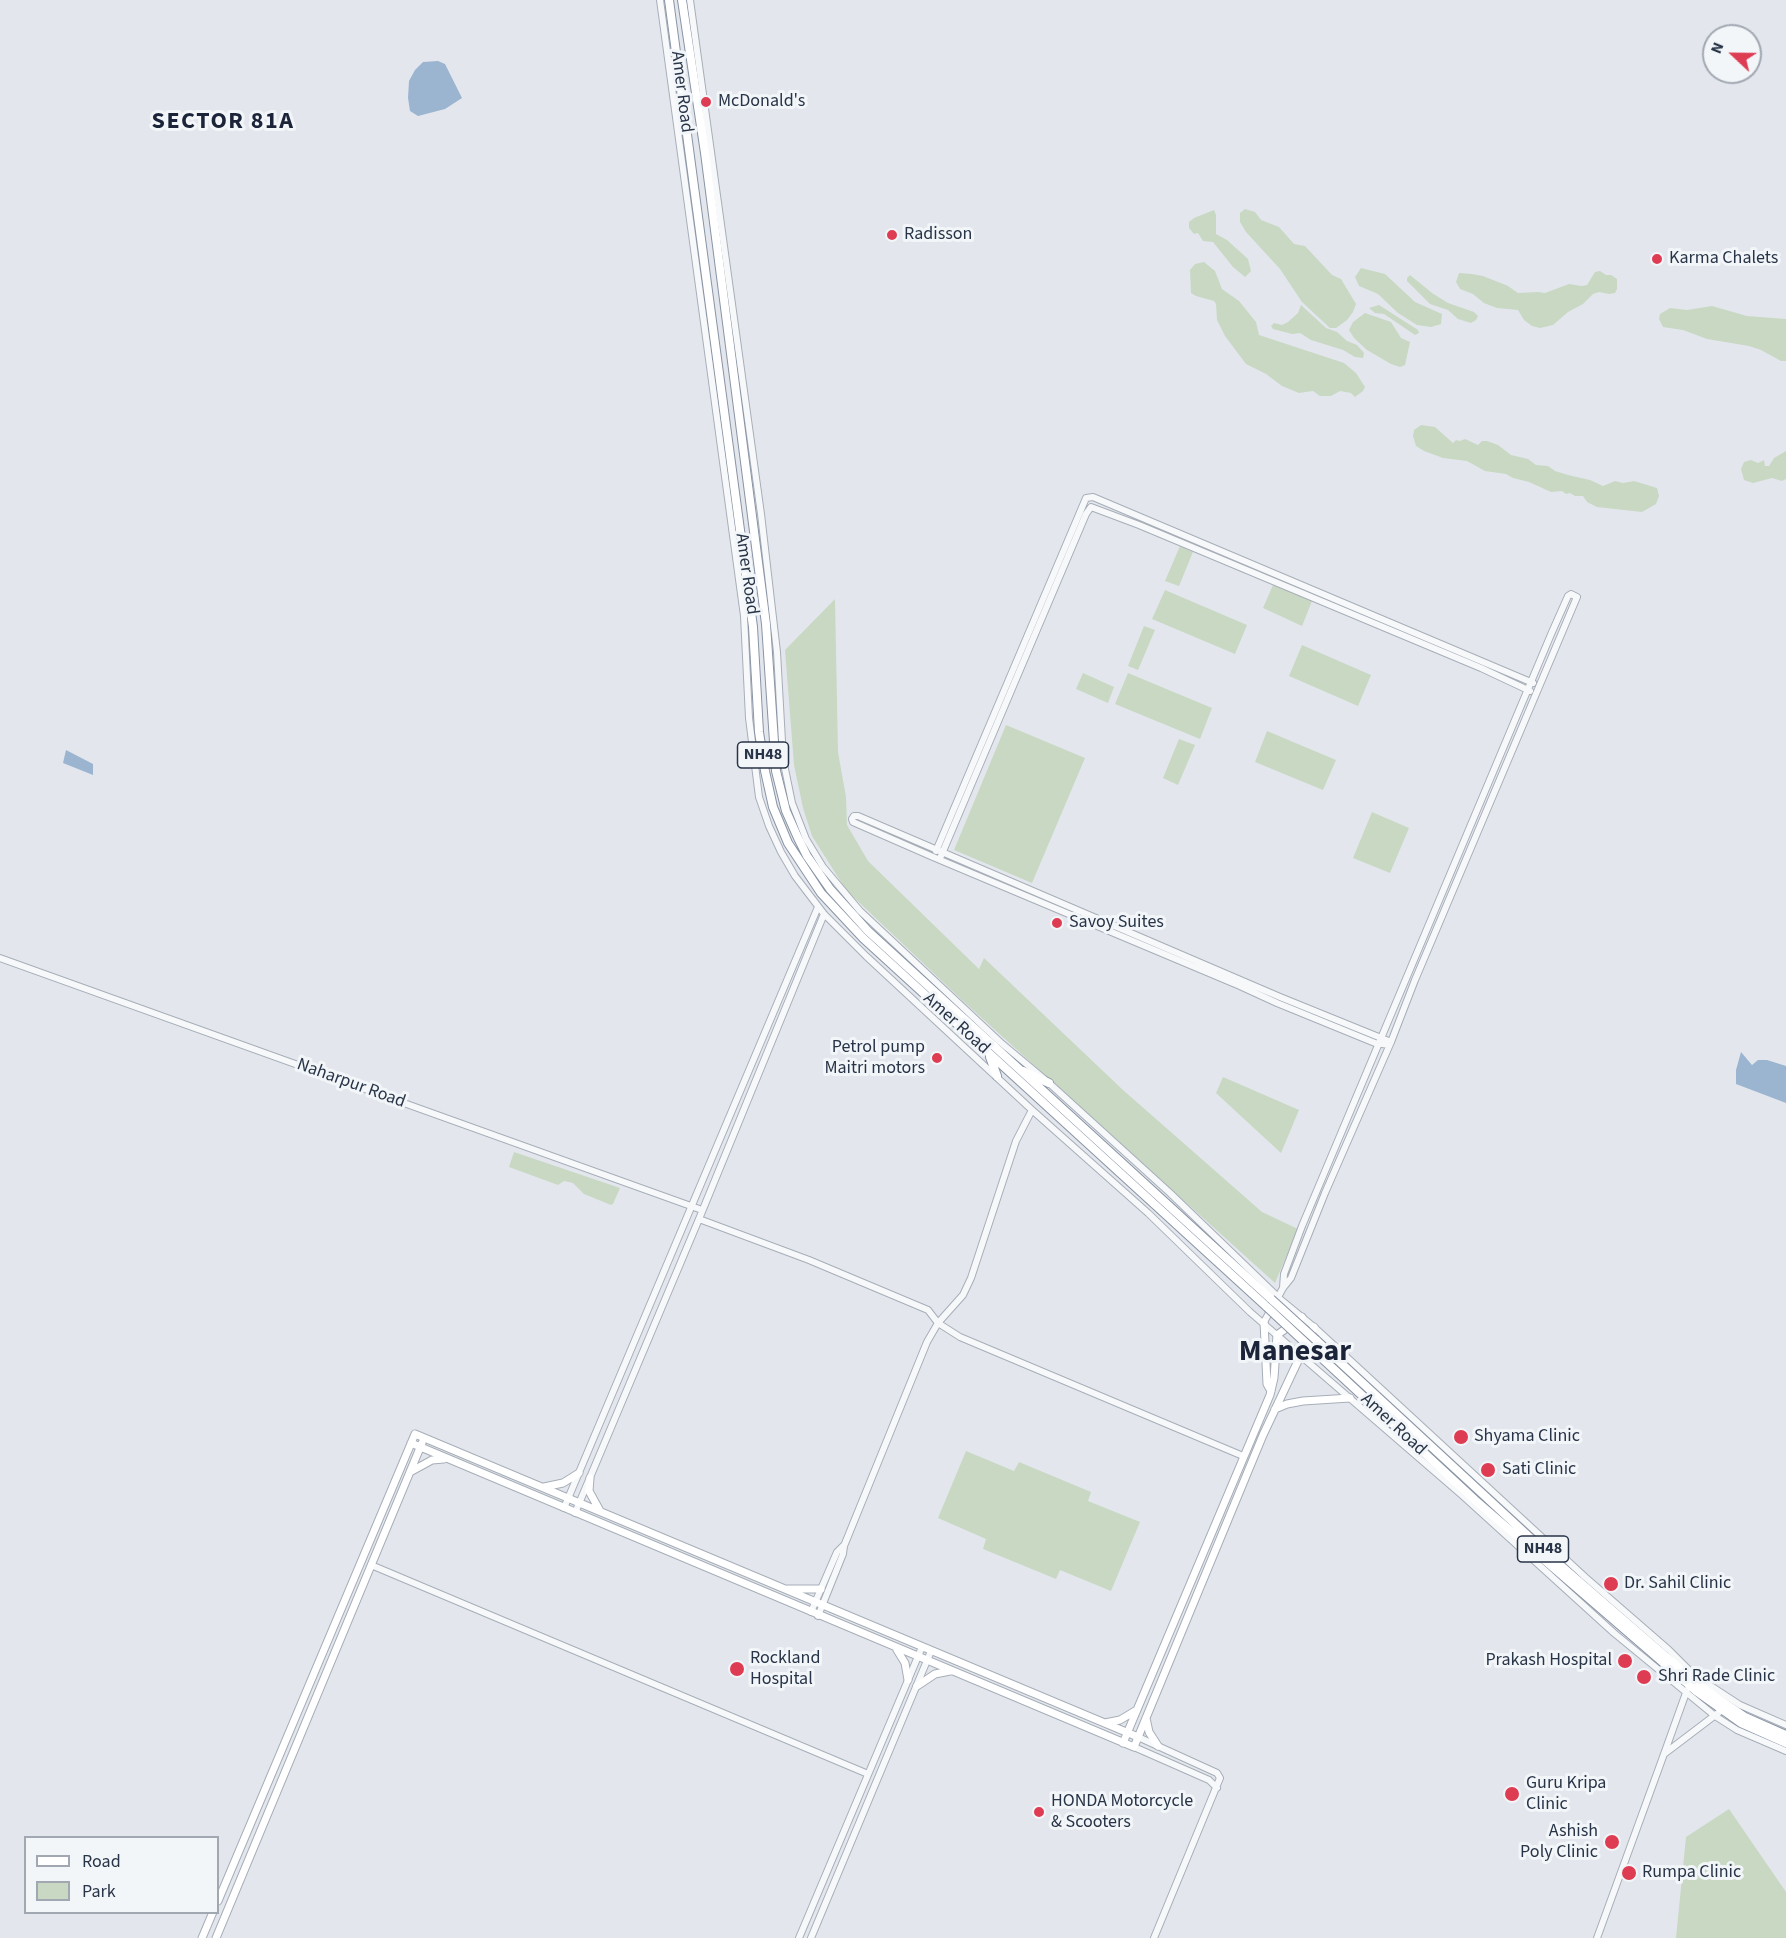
<!DOCTYPE html>
<style>
body{margin:0}
#map{position:relative;width:1786px;height:1938px;overflow:hidden;background:#e3e7ed;font-family:"Source Sans 3",sans-serif}
canvas{display:block}
.legend{position:absolute;left:24px;top:1836px;width:195px;height:78px;box-sizing:border-box;background:#f3f6f9;border:2px solid #a2a8b2;margin:0;padding:8px 10px;list-style:none;font-size:18px;color:#283447}
.legend li{display:flex;align-items:center;gap:12px;height:30px}
.legend b{width:30px;border:2px solid #a2a8b2}
.north{position:absolute;left:1702px;top:24px;width:60px;height:60px;box-sizing:border-box;background:#f3f6f9;border:2px solid #a2a8b2;border-radius:50%;rotate:292deg;font-size:16px;font-weight:700;line-height:24px;text-align:center;color:#283447}
.north::after{content:'';display:block;margin:auto;width:21px;height:27px;background:#de3c53;clip-path:polygon(50% 0,100% 100%,50% 72%,0 100%)}
</style>
<div id="map">
<canvas width="1786" height="1938"></canvas>
<ul class="legend">
<li><b style="height:8px;background:#fff"></b>Road</li>
<li><b style="height:16px;background:#c8d8c3"></b>Park</li>
</ul>
<div class="north">N</div>
</div>
<script>
const c = document.querySelector('canvas').getContext('2d');
c.lineJoin = 'round';
function paint(path, color) { c.fillStyle = color; c.fill(path, 'evenodd'); }
const poly = rows => new Path2D(rows.map(r => 'M' + r).join(''));
function strokePath(path, color, width, dash) { c.strokeStyle = color; c.lineWidth = width; c.lineCap = dash ? 'butt' : 'round'; c.setLineDash(dash || []); c.stroke(path); }
function label(font, color, halo, rows, align = 'center') {
  c.font = font + ' "Source Sans 3",sans-serif'; c.lineWidth = 6; c.setLineDash([]); c.textBaseline = 'middle'; c.strokeStyle = halo; c.fillStyle = color; for (const [text, x, y, turn = 0] of rows) {
    c.save(); c.translate(x, y); c.rotate((+turn || 0) * Math.PI / 180); c.textAlign = isNaN(turn) ? turn : align; if (halo) c.strokeText(text, 0, 0); c.fillText(text, 0, 0); c.restore();
  }
}
paint(poly([
 [1245,209,1255,212,1261,220,1279,227,1294,244,1305,246,1332,275,1341,279,1356,304,1353,312,1347,320,1336,328,1330,328,1302,302,1280,269,1246,232,1240,222,1240,213],
 [1214,210,1216,215,1216,234,1227,240,1248,259,1251,271,1245,277,1233,267,1213,242,1203,241,1198,233,1194,234,1189,228,1189,222,1194,218],
 [1204,262,1215,271,1222,289,1239,301,1256,322,1259,335,1344,363,1356,373,1365,387,1363,391,1355,397,1351,393,1340,391,1331,396,1320,396,1313,391,1299,393,1282,386,1266,374,1246,364,1225,336,1217,320,1216,304,1214,301,1196,296,1191,293,1190,270,1195,264],
 [1361,268,1385,274,1415,302,1442,314,1441,324,1431,327,1417,325,1398,313,1378,294,1359,286,1355,277],
 [1600,271,1606,275,1611,275,1617,279,1617,289,1615,293,1609,294,1599,292,1593,294,1583,304,1568,312,1553,325,1540,328,1532,326,1524,320,1518,310,1497,308,1484,303,1473,294,1460,289,1456,282,1459,273,1472,274,1483,276,1508,286,1518,293,1538,292,1545,293,1569,284,1582,286,1587,285,1595,272],
 [1410,275,1432,293,1448,303,1474,312,1478,316,1476,320,1471,323,1458,319,1448,310,1430,304,1407,281,1407,278],
 [1301,305,1326,328,1337,332,1347,341,1357,345,1364,353,1363,358,1355,357,1343,350,1311,340,1300,333,1292,334,1273,329,1271,326,1274,323,1282,325,1288,322,1298,313],
 [1379,305,1418,330,1419,333,1415,335,1384,314,1375,313,1369,308],
 [1712,306,1747,316,1786,319,1786,361,1781,361,1761,350,1749,346,1707,339,1683,330,1663,327,1659,319,1660,314,1670,308,1687,310],
 [1365,313,1391,322,1401,338,1410,342,1405,365,1400,367,1391,364,1367,350,1354,338,1349,330,1353,322],
 [1421,425,1435,427,1453,443,1456,440,1460,441,1465,439,1478,445,1482,441,1487,441,1498,445,1511,455,1528,459,1536,465,1548,466,1555,471,1568,475,1590,480,1603,486,1615,481,1623,483,1634,481,1657,488,1659,496,1656,504,1642,512,1597,507,1587,502,1583,496,1575,496,1570,493,1566,494,1562,491,1551,492,1529,482,1513,478,1506,474,1485,471,1467,461,1443,458,1424,451,1416,446,1413,436,1414,430],
 [1786,451,1786,479,1782,481,1772,478,1753,483,1744,480,1741,469,1744,462,1751,460,1758,463,1764,460,1765,466,1769,466,1774,458],
 [1180,546,1193,552,1179,586,1165,581],
 [1273,585,1312,601,1302,626,1263,608],
 [1165,590,1247,625,1235,654,1152,619],
 [835,599,838,752,846,797,847,825,868,861,979,969,984,958,1123,1090,1262,1212,1298,1229,1275,1283,964,1002,846,890,812,836,803,808,794,765,785,650],
 [1144,626,1155,630,1138,670,1128,666],
 [1302,645,1371,675,1358,706,1289,676],
 [1083,673,1114,687,1108,703,1076,689],
 [1128,673,1212,708,1200,739,1115,704],
 [1006,725,1085,758,1032,883,954,850],
 [1267,731,1336,760,1323,790,1255,762],
 [1179,739,1195,745,1178,785,1163,778],
 [1372,812,1409,828,1390,873,1353,858],
 [1223,1077,1299,1110,1281,1153,1216,1093],
 [514,1152,620,1188,613,1204,611,1205,584,1194,573,1183,564,1181,558,1185,509,1167],
 [966,1451,1014,1471,1019,1462,1091,1492,1088,1501,1140,1522,1111,1591,1060,1570,1056,1579,983,1549,986,1539,938,1518],
 [1729,1809,1786,1892,1786,1938,1676,1938,1686,1837]
]), '#c8d8c3');
paint(poly([
 [438,61,445,64,462,98,445,109,418,116,410,111,408,98,409,81,415,70,423,62],
 [66,750,93,764,93,775,63,763],
 [1741,1052,1752,1065,1758,1060,1767,1060,1786,1066,1786,1103,1736,1084,1736,1070]
]), '#9bb4d0');
const tertiary = poly([
 [660,0,744,616,749,718,759,797,769,826,781,852,795,876,824,914,866,956,1032,1110,1148,1213,1250,1312,1463,1496,1614,1633,1715,1716,1737,1730,1786,1751],
 [690,0,761,514,777,652,783,759,792,803,806,839,823,867,860,911,1000,1042,1049,1083,1170,1193,1280,1299,1314,1327,1585,1577,1669,1650,1694,1675,1740,1705,1786,1725],
 [936,851,1086,498,1093,497,1533,683],
 [941,856,1086,514,1091,507,1139,525,1481,668,1530,691],
 [0,958,702,1210],
 [1389,1045,1375,1043,1277,1003,1240,986,933,857,853,822,852,819,854,816,858,816,1280,997,1391,1042],
 [699,1219,809,1260,928,1310,938,1323,960,1337,1243,1456],
 [1264,1322,1283,1288,1291,1278,1325,1193,1391,1042,1415,980,1577,597,1571,594,1568,596,1552,632,1302,1226,1284,1274,1283,1288],
 [564,1508,818,907],
 [575,1513,699,1219,824,914],
 [371,1565,868,1774],
 [811,1612,837,1552,843,1546],
 [818,1616,843,1554,844,1546,927,1342,938,1323,963,1295,971,1278,1016,1141,1032,1110],
 [1138,1737,1217,1773,1220,1778,1154,1938],
 [1134,1747,1209,1780,1217,1788],
 [1664,1754,1687,1690],
 [799,1938,922,1647],
 [811,1938,931,1651],
 [1597,1938,1664,1754,1722,1710]
]);
const secondary = poly([
 [1264,1322,1267,1384,1271,1391],
 [1275,1409,1287,1404,1303,1401,1350,1398],
 [411,1443,1134,1747,1263,1435,1314,1327],
 [410,1472,432,1460,444,1459],
 [590,1478,589,1491,600,1511],
 [544,1487,563,1483,579,1473],
 [788,1589,821,1589],
 [897,1650,905,1663,908,1680],
 [917,1686,935,1674,950,1671],
 [1146,1718,1149,1732,1158,1746],
 [1105,1723,1120,1720,1135,1711],
 [1123,1743,1270,1395,1274,1378,1277,1335,1302,1317],
 [218,1901,415,1434,1138,1737],
 [202,1938,213,1912],
 [216,1938,422,1443]
]);
const trunk = poly([
 [669,0,753,627,759,732,765,771,773,807,788,843,821,893,863,938,1267,1307],
 [682,0,705,153,766,624,776,771,786,811,798,838,807,856,830,889,868,931,1271,1299],
 [990,1057,997,1076],
 [1023,1071,1049,1083],
 [1316,1340,1552,1558,1700,1686,1745,1717,1786,1735],
 [1311,1348,1475,1500,1696,1691,1741,1723,1786,1743]
]);
strokePath(tertiary, '#a7aeb8', 8);
strokePath(secondary, '#a7aeb8', 9);
strokePath(trunk, '#8994a5', 10);
strokePath(tertiary, '#f7f8fa', 6);
strokePath(secondary, '#fff', 7);
strokePath(trunk, '#fff', 8);
const trunkBridge = poly([
 [1271,1299,1316,1340],
 [1267,1307,1311,1348]
]);
strokePath(trunkBridge, '#8994a5', 10, []);
strokePath(trunkBridge, '#fff', 8);
for (const [x, y, r, color] of [
 [706,102,6,"#de3c53"],
 [892,235,6,"#de3c53"],
 [1657,259,6,"#de3c53"],
 [1057,923,6,"#de3c53"],
 [937,1058,6,"#de3c53"],
 [1461,1437,8,"#de3c53"],
 [1488,1470,8,"#de3c53"],
 [1611,1584,8,"#de3c53"],
 [1625,1661,8,"#de3c53"],
 [737,1669,8,"#de3c53"],
 [1644,1677,8,"#de3c53"],
 [1512,1794,8,"#de3c53"],
 [1039,1812,6,"#de3c53"],
 [1612,1842,8,"#de3c53"],
 [1629,1873,8,"#de3c53"]
]) { const dot = new Path2D(); dot.arc(x, y, r, 0, 2 * Math.PI); c.fillStyle = color; c.fill(dot); strokePath(dot, '#f3f6f9', 2); }
for (const [x, y, w] of [
 [763,755,51],
 [1543,1549,51]
]) { const box = new Path2D(); box.roundRect(x - w / 2, y - 13, w, 26, 4.5); c.fillStyle = '#f3f6f9'; c.fill(box); strokePath(box, '#283447', 1.5); }
label('bold 16px', '#283447', null, [
 ["NH48",763,755],
 ["NH48",1543,1549]
]);
label('18px', '#283447', '#f3f6f9', [
 ["Amer Road",681,92,83],
 ["Amer Road",746,574,82],
 ["Amer Road",956,1024,42],
 ["Naharpur Road",351,1084,20],
 ["Amer Road",1393,1425,43]
]);
label('18px', '#283447', '#f3f6f9', [
 ["McDonald's",718,102],
 ["Radisson",904,235],
 ["Karma Chalets",1669,259],
 ["Savoy Suites",1069,923],
 ["Petrol pump",925,1048,"right"],
 ["Maitri motors",925,1069,"right"],
 ["Shyama Clinic",1474,1437],
 ["Sati Clinic",1502,1470],
 ["Dr. Sahil Clinic",1624,1584],
 ["Rockland",750,1659],
 ["Hospital",750,1680],
 ["Prakash Hospital",1612,1661,"right"],
 ["Shri Rade Clinic",1658,1677],
 ["Guru Kripa",1526,1784],
 ["Clinic",1526,1805],
 ["HONDA Motorcycle",1051,1802],
 ["& Scooters",1051,1823],
 ["Ashish",1598,1832,"right"],
 ["Poly Clinic",1598,1853,"right"],
 ["Rumpa Clinic",1642,1873]
], 'left');
c.letterSpacing = '1.5px';
label('bold 24px', '#1b2438', '#f3f6f9', [
 ["SECTOR 81A",223,123]
]);
c.letterSpacing = '0px';
label('bold 30px', '#1b2438', '#f3f6f9', [
 ["Manesar",1295,1353]
]);
</script>
